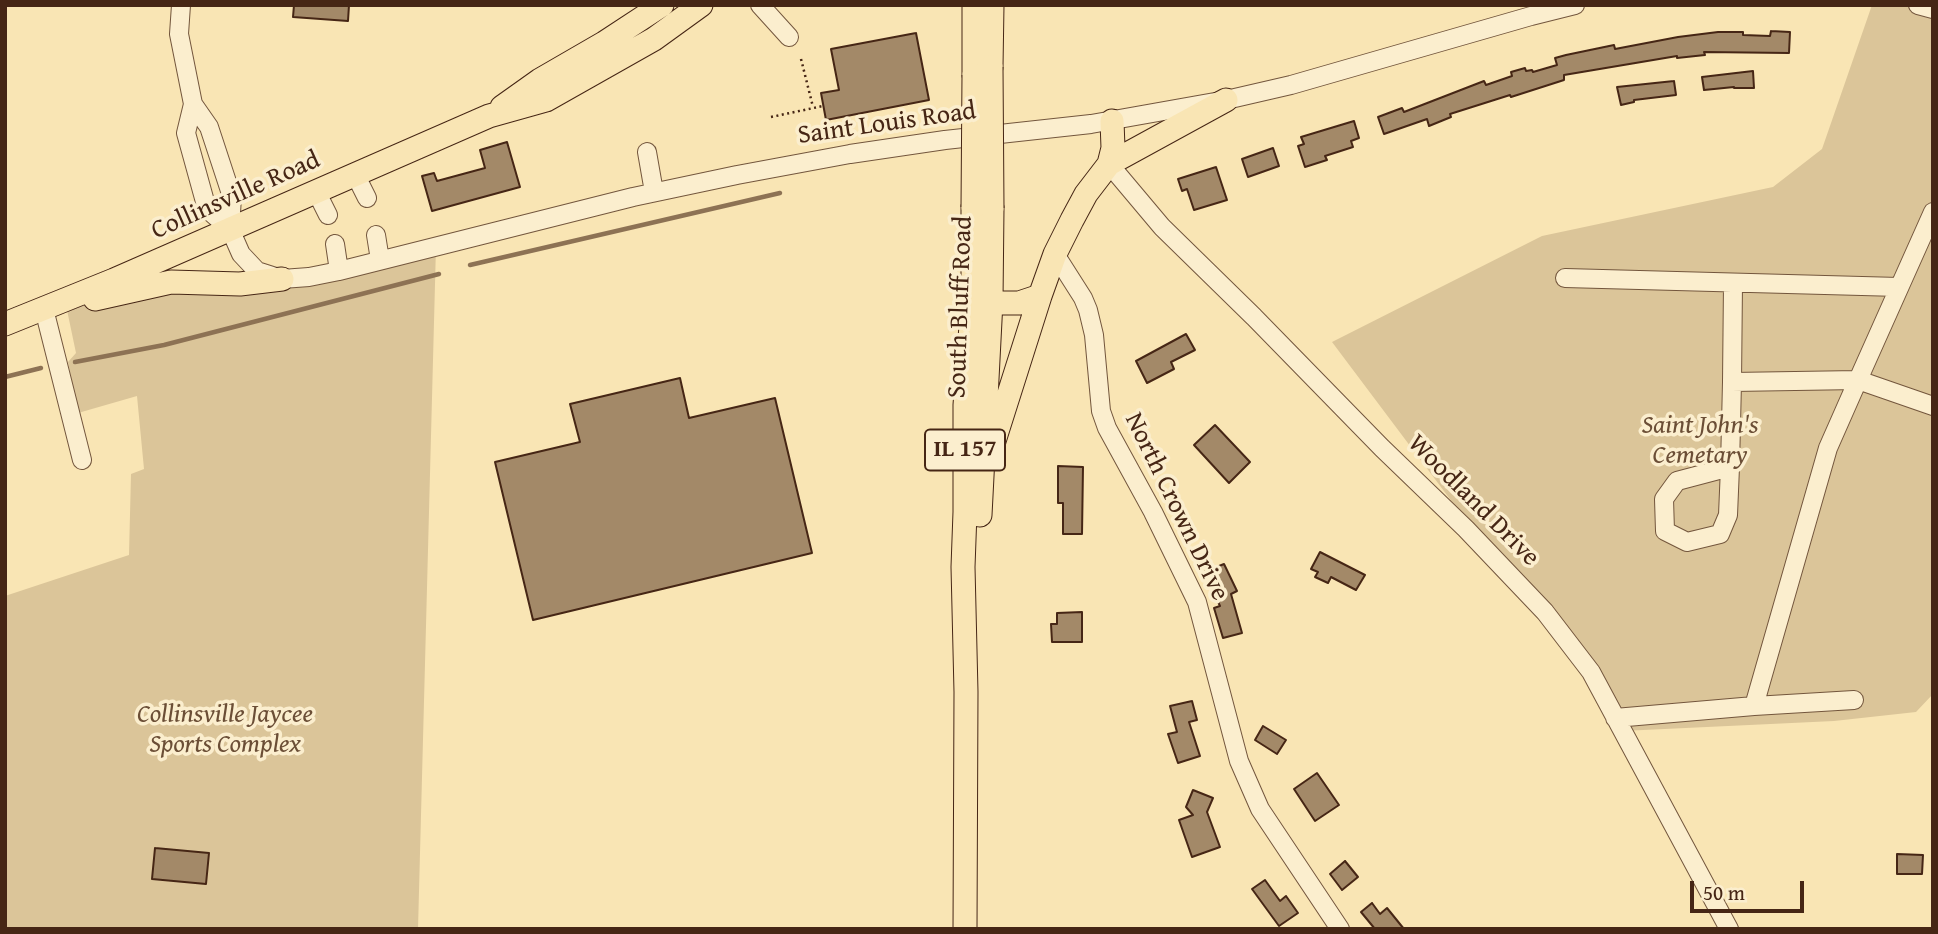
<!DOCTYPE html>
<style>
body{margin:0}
#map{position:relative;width:1938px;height:934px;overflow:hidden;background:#f9e5b4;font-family:"Gentium Book Plus",serif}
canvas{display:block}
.frame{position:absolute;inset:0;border:7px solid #462615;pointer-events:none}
.scale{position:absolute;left:1690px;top:881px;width:114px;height:32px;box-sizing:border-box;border:4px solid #462615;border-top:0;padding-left:9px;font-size:21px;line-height:24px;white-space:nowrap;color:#462615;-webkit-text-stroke:5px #fbeece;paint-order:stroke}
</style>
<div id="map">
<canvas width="1938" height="934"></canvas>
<div class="frame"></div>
<div class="scale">50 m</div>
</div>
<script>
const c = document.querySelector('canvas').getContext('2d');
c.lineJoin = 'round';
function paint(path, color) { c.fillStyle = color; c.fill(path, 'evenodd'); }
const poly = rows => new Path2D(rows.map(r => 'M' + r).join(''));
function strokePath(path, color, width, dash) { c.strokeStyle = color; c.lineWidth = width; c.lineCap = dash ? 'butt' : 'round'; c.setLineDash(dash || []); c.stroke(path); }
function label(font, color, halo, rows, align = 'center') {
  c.font = font + ' "Gentium Book Plus",serif'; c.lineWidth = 7; c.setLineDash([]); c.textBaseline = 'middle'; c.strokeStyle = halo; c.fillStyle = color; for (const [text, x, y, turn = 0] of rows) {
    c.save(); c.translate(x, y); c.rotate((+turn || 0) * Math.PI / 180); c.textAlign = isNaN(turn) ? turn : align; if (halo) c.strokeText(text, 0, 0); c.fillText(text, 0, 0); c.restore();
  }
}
paint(poly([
 [1872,5,1918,5,1933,9,1933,694,1916,712,1834,721,1622,731,1573,649,1498,563,1332,342,1542,236,1773,187,1822,149],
 [436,246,418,929,5,929,5,596,129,555,131,474,144,469,137,396,78,413,68,362,76,353,67,310,171,282,240,284]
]), '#dbc599');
strokePath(poly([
 [470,265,780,193],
 [75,362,164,345,439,274],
 [5,377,41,368]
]), '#8d7254', 4.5);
const building = poly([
 [294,5,349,5,348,21,293,17,294,5],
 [1771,31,1790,32,1789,53,1704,52,1705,55,1677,58,1677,56,1564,75,1564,80,1511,97,1510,95,1450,114,1451,117,1429,126,1427,119,1384,134,1378,117,1402,108,1404,112,1484,81,1486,85,1512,76,1511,72,1525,68,1526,71,1532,70,1533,72,1557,65,1555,58,1566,55,1614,45,1615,49,1678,37,1718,32,1743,32,1743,35,1770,36,1771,31],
 [916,33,929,100,826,120,821,93,839,90,831,49,916,33],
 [1753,71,1754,88,1734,88,1734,87,1704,90,1702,77,1753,71],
 [1674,81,1676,95,1634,100,1634,102,1621,105,1617,87,1674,81],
 [1354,121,1359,138,1351,141,1353,147,1325,156,1327,160,1305,167,1298,146,1304,144,1301,137,1354,121],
 [507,142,520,187,432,211,422,176,434,173,437,181,485,168,480,150,507,142],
 [1273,148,1279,166,1248,177,1242,159,1273,148],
 [1216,167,1227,200,1194,210,1187,189,1182,191,1178,179,1216,167],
 [1186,334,1195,350,1171,362,1174,369,1147,383,1136,361,1186,334],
 [680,378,689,418,775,398,812,553,533,620,495,462,580,442,570,404,680,378],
 [1215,425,1250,462,1229,483,1194,445,1215,425],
 [1058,466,1083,467,1082,534,1063,534,1063,503,1058,503,1058,466],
 [1320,552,1365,575,1356,590,1331,577,1328,583,1315,577,1318,572,1311,569,1320,552],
 [1224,564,1237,591,1231,594,1242,633,1223,638,1214,608,1220,606,1204,572,1224,564],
 [1082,612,1082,642,1052,642,1051,624,1057,624,1057,613,1082,612],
 [1192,701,1197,720,1189,722,1200,756,1178,763,1168,734,1177,732,1170,706,1192,701],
 [1263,726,1286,740,1277,754,1255,740,1263,726],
 [1317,773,1339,805,1315,821,1294,789,1317,773],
 [1193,790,1213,798,1207,812,1220,847,1192,857,1179,820,1193,815,1186,807,1193,790],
 [155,848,209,853,206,884,152,879,155,848],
 [1897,854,1923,855,1922,874,1897,874,1897,854],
 [1345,861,1358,877,1342,890,1330,874,1345,861],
 [1265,880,1280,901,1286,896,1298,913,1279,926,1252,889,1265,880],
 [1372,903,1380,914,1387,908,1404,929,1375,929,1361,912,1372,903]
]);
paint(building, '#a38968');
strokePath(building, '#462615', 2);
const minor = poly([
 [181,5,179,34,193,104,209,127,232,197,230,229],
 [760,5,789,37],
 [1918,5,1933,9],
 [193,104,186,133,207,209,230,229,241,254,257,271,282,279,309,277,339,271,633,197,737,175,850,154,945,140,1091,124,1226,100,1291,85,1531,16,1575,5],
 [647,152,654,192],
 [1109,164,1162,227,1254,317,1382,448,1466,529,1545,612,1591,672,1729,929],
 [355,174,367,198],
 [316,191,328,215],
 [1933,212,1858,380,1933,406],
 [376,235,380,260],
 [335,244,339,271],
 [1055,254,1083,298,1088,310,1094,335,1101,411,1107,428,1153,512,1197,602,1239,761,1260,809,1340,929],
 [1565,278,1899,287],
 [44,309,82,460],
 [1732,382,1858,380,1828,448,1754,706,1854,700],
 [1730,467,1677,481,1664,499,1665,531,1687,542,1720,534,1728,515,1730,467,1732,382,1733,284],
 [1615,718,1754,706]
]);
const major = poly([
 [974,5,974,75],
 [991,67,992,5],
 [502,107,540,80,604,43,662,5],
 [1109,164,1226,100],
 [95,299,171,282,240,284,282,279],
 [979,300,1002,303,1019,303,1040,296,1055,254,1072,220,1086,194,1109,164,1113,148,1112,121],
 [5,324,114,280,489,116,546,100,654,39,701,5],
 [994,441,1040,296],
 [980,515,991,301,992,208],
 [965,929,966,692,963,567,965,512,965,405,973,299,973,207]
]);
strokePath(minor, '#73563d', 20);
strokePath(major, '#462615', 25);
strokePath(poly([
 [801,59,813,107],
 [771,117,823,106]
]), '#462615', 2.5, [2, 3.5]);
strokePath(minor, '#fbeece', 18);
strokePath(major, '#f9e5b4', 23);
const majorBridge = poly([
 [991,67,992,208],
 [973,207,974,75]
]);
strokePath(majorBridge, '#462615', 25, []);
strokePath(majorBridge, '#f9e5b4', 23);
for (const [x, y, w] of [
 [965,450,80]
]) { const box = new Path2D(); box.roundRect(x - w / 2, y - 20.5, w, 41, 5); c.fillStyle = '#fbeece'; c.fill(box); strokePath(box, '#462615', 2); }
label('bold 24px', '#462615', null, [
 ["IL 157",965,450]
]);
label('26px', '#462615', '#fbeece', [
 ["Saint Louis Road",887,124,-8],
 ["Collinsville Road",236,196,-24],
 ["South Bluff Road",961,307,-88],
 ["Woodland Drive",1473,501,45],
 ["North Crown Drive",1176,507,64]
]);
label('italic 26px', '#6b4e36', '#fbeece', [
 ["Saint John's",1700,426],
 ["Cemetary",1700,456],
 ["Collinsville Jaycee",225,715],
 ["Sports Complex",225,745]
]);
</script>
